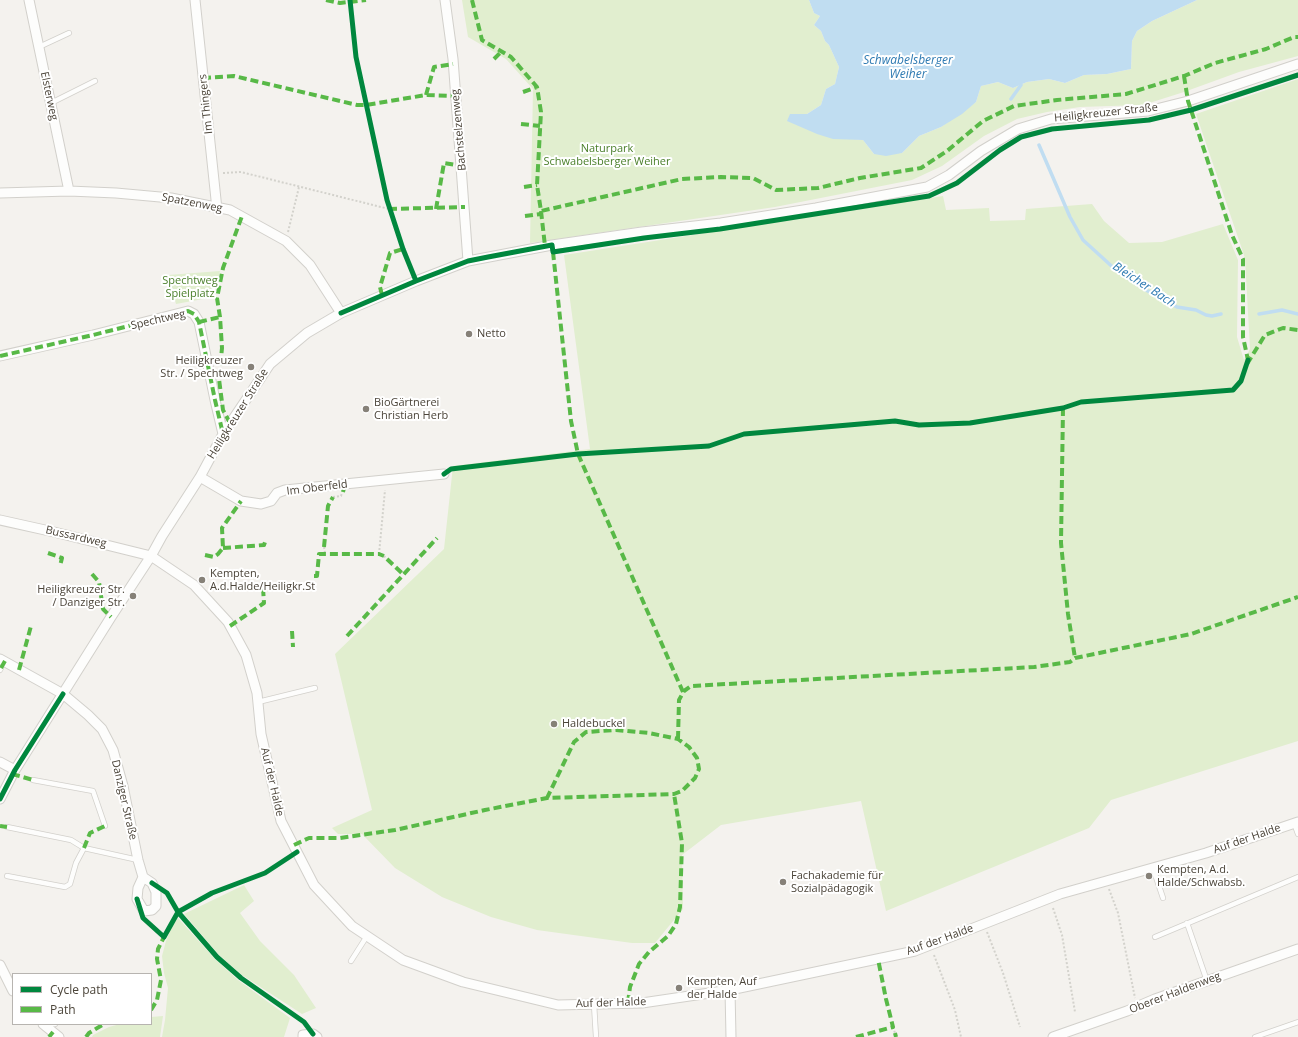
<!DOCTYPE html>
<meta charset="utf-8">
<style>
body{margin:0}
#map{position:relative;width:1298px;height:1037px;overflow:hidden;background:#f4f2ee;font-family:"Open Sans",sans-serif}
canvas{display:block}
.legend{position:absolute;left:12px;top:973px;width:140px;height:52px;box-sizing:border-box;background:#fff;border:1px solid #b7b4b0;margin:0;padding:5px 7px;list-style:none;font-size:12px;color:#4b4439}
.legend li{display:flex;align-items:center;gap:8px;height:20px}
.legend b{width:20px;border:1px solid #b7b4b0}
</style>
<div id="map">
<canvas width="1298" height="1037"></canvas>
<ul class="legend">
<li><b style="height:5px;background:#00873e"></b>Cycle path</li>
<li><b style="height:5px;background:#58b947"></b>Path</li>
</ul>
</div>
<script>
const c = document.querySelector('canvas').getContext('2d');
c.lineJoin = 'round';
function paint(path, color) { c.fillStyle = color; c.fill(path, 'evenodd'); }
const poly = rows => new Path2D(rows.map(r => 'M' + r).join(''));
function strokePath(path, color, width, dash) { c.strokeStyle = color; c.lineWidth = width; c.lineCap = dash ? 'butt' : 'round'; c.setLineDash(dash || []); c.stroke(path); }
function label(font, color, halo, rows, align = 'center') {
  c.font = font + ' "Open Sans",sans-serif'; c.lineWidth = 4; c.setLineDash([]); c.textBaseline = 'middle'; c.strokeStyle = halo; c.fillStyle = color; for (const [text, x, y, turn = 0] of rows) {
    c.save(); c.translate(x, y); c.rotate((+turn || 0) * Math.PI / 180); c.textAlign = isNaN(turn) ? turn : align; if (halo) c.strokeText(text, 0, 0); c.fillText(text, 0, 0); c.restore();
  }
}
paint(poly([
 [462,0,809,0,814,13,820,16,814,25,821,31,825,41,829,45,839,67,835,84,826,89,821,105,807,114,790,114,854,139,863,140,874,154,902,153,919,136,941,127,976,102,981,86,998,82,1013,88,1027,82,1049,79,1065,83,1084,75,1107,74,1131,69,1132,41,1137,31,1152,21,1197,0,1298,0,1298,56,1239,72,1184,92,1143,105,1080,107,1047,112,1017,119,984,136,942,166,912,180,775,207,530,243,533,89,506,59,468,37],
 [1298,79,1298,741,1111,800,1089,828,886,911,861,801,721,825,682,855,683,909,655,943,632,943,537,930,491,917,442,897,395,868,362,834,338,834,332,828,372,810,335,654,444,549,453,466,590,449,564,255,943,196,946,210,989,208,990,221,1025,220,1026,209,1092,204,1104,221,1129,243,1162,242,1223,224,1238,260,1237,337,1244,360,1250,349,1245,258,1196,114],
 [220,271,214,297,176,304,168,275],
 [244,885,254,901,240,913,260,941,294,975,316,1008,302,1014,242,975,219,955,184,914],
 [178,918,215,959,238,980,290,1018,284,1037,162,1037,165,1020,168,988,164,973,162,956,166,941,172,926],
 [163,1016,160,1037,92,1037,93,1035,109,1027,120,1024,151,1024,151,1017]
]), '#e1eecf');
paint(poly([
 [809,0,1197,0,1152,21,1137,31,1132,41,1131,69,1107,74,1084,75,1065,83,1049,79,1027,82,1013,88,998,82,981,86,976,102,962,114,941,127,919,136,902,153,886,156,874,154,863,140,833,139,817,134,787,121,790,114,807,114,821,105,826,89,835,84,839,67,829,45,825,41,821,31,814,25,820,16,814,13]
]), '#c0ddf1');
strokePath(poly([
 [1011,99,1021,85],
 [1039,145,1070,217,1083,240,1117,271,1146,290,1177,307,1196,310,1206,315,1212,316,1221,314],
 [1259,314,1282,310,1298,314]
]), '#c0ddf1', 3.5);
const service = poly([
 [39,47,69,33],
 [51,103,95,81],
 [0,670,1,668],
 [258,702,315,688],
 [33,780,93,791,105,826],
 [1294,823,1298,834],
 [7,827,71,840,84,848,138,860],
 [1153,868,1163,898],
 [7,876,65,887,70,884,76,863,84,848],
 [1187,923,1207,981],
 [1155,937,1298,877],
 [351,961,367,936],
 [594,1004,596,1037],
 [45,1025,55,1024],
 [1255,1037,1298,1022]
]);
const minor = poly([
 [29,0,69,191],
 [195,0,217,209],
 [445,0,453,59,468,261],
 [0,193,69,191,116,193,171,198,230,210,286,241,310,265,341,313],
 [0,356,93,335,188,311,194,314,199,322,215,400,223,434],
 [200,477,241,501,261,504,271,501,277,493,285,490,444,474],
 [0,520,54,532,151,556,194,585,228,622,246,655,257,693,261,734,281,821,314,885,352,926,403,960,463,982,558,1005,642,1003,730,990,915,951,1060,894,1206,853,1298,822],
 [0,659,63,694,88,715,102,729,113,750,123,786,138,860,143,877,138,888,137,899,144,911,152,910,156,906,156,892,152,883,143,877],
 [0,762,15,770],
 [0,799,15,770,111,617,151,556,162,536,200,477,223,434,262,376,270,364,307,333,341,313,416,281,468,261,552,245,642,232,721,223,816,208,927,187,949,175,981,151,1018,129,1051,119,1148,111,1188,101,1298,64],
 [0,965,13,991],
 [730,990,731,1037],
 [43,1024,59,1037],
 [303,1037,303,1035,313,1034,317,1037],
 [1053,1037,1127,1011,1155,999,1298,949]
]);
strokePath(service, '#d2d0cb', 6);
strokePath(minor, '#d2d0cb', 11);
strokePath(poly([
 [223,173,241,172,389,209],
 [288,232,299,187],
 [333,497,341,496,342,493],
 [324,547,325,553],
 [379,554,385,490],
 [384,556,387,559],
 [1109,889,1118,913,1135,998],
 [1053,908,1062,935,1075,1012],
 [987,932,1003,973,1020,1027],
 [934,955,955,1010,961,1037],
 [893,1027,895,1033]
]), '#d3d2cc', 2, [2, 2]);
strokePath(service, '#fdfdfc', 4.5);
strokePath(minor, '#fdfdfc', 9);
strokePath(poly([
 [326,0,340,3,366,0],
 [472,0,482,40,511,57,537,87,541,112,537,185,541,211,682,179,721,177,753,178,776,190,818,188,860,178,921,168,947,151,983,121,1014,106,1057,100,1126,94,1184,76,1215,63,1266,49,1294,37,1298,37],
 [494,59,502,51],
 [1184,76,1188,101,1191,110,1232,235,1243,259,1243,337,1248,360],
 [203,78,234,76,357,105,366,105,426,95,456,96],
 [523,92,537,87],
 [426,95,434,67,453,64],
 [521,124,540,126],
 [524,187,537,185],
 [389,209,465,207],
 [436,209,444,163,462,166],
 [541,211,545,246],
 [525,216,541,214],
 [553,252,571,421,578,454,683,692],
 [382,295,380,287,390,253,403,249],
 [199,322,220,317],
 [0,356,93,335,188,311,194,314,199,322,215,400,223,434],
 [1247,364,1265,335,1283,328,1298,330],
 [1063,408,1061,543,1068,614,1075,658],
 [230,423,223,410,219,379,222,348,220,317,217,298,223,268,242,216],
 [343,492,345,484],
 [324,547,328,506,333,497],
 [223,548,264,545,266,539],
 [48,553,62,558,60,566],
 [205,555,214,557,218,554,223,548,222,528,241,501],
 [387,559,404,575],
 [92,574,99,582,103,609,111,617],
 [314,576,317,576,319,554,379,554,384,556],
 [230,626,264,603,263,588],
 [292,631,293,647],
 [347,636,437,538],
 [1,668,5,661],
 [19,670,31,626],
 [678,739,679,700,684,691,691,686,1034,667,1070,662,1075,658,1191,634,1298,597],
 [12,774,33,780],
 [0,826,7,827],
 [294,845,309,838,340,838,395,830,485,810,547,798,674,794,682,791,695,778,699,769,697,758,689,747,678,739,649,733,616,730,586,732,574,742,547,798],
 [84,848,90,833,105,826],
 [628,1003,630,987,639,964,649,952,668,936,676,924,680,907,682,843,674,794],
 [151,1010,157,1000,161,980,157,959,158,949,165,935],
 [895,1033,896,1037],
 [49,1037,53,1032],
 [86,1037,89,1033,104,1024],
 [856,1037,893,1027,886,999,878,959]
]), '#58b947', 4, [8, 4]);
strokePath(poly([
 [350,0,356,57,387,200,403,249,416,281],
 [341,313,416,281,468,261,488,257,552,245,553,252,644,238,720,229,929,196,957,183,1000,150,1021,137,1052,129,1149,120,1191,110,1298,75],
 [444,474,451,469,578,454,709,446,744,434,895,421,919,425,970,423,1063,408,1081,402,1233,390,1241,381,1248,360],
 [0,799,15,770,63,694],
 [152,883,167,893,178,912,217,957,241,978,304,1022,313,1034],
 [137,899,143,918,164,937,178,912,212,893,265,873,297,852]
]), '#00873e', 5);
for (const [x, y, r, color] of [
 [469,334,4,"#868178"],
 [251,367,4,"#868178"],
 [366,409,4,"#868178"],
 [202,580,4,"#868178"],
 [133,596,4,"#868178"],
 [554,724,4,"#868178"],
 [1149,876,4,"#868178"],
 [783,882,4,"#868178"],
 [679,988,4,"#868178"]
]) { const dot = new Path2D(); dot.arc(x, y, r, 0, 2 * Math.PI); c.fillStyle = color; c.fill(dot); strokePath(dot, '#fff', 1.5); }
label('11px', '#4b4439', '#fff', [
 ["Elsterweg",49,96,78],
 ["Im Thingers",206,104,-96],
 ["Heiligkreuzer Straße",1106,113,-6],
 ["Bachstelzenweg",459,130,-95],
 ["Spatzenweg",192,203,11],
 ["Spechtweg",158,320,-13],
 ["Heiligkreuzer Straße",238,414,-58],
 ["Im Oberfeld",317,488,-7],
 ["Bussardweg",76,537,13],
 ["Auf der Halde",272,782,77],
 ["Danziger Straße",124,800,77],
 ["Auf der Halde",1247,839,-19],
 ["Auf der Halde",940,940,-20],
 ["Oberer Haldenweg",1175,993,-21],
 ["Auf der Halde",611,1003,-2]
]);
label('11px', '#4a7f2a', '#fff', [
 ["Naturpark",607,149],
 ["Schwabelsberger Weiher",607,162],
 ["Spechtweg",190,281],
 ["Spielplatz",190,294]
]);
label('11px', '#4b4439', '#fff', [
 ["Netto",477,334],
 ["Heiligkreuzer",243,361,"right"],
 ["Str. / Spechtweg",243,374,"right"],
 ["BioGärtnerei",374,403],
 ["Christian Herb",374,416],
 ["Kempten,",210,574],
 ["A.d.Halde/Heiligkr.St",210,587],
 ["Heiligkreuzer Str.",125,590,"right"],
 ["/ Danziger Str.",125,603,"right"],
 ["Haldebuckel",562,724],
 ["Kempten, A.d.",1157,870],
 ["Halde/Schwabsb.",1157,883],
 ["Fachakademie für",791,876],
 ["Sozialpädagogik",791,889],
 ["Kempten, Auf",687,982],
 ["der Halde",687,995]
], 'left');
label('italic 12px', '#2e7ab2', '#fff', [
 ["Schwabelsberger",908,61],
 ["Weiher",908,75],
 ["Bleicher Bach",1144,285,33]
]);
</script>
